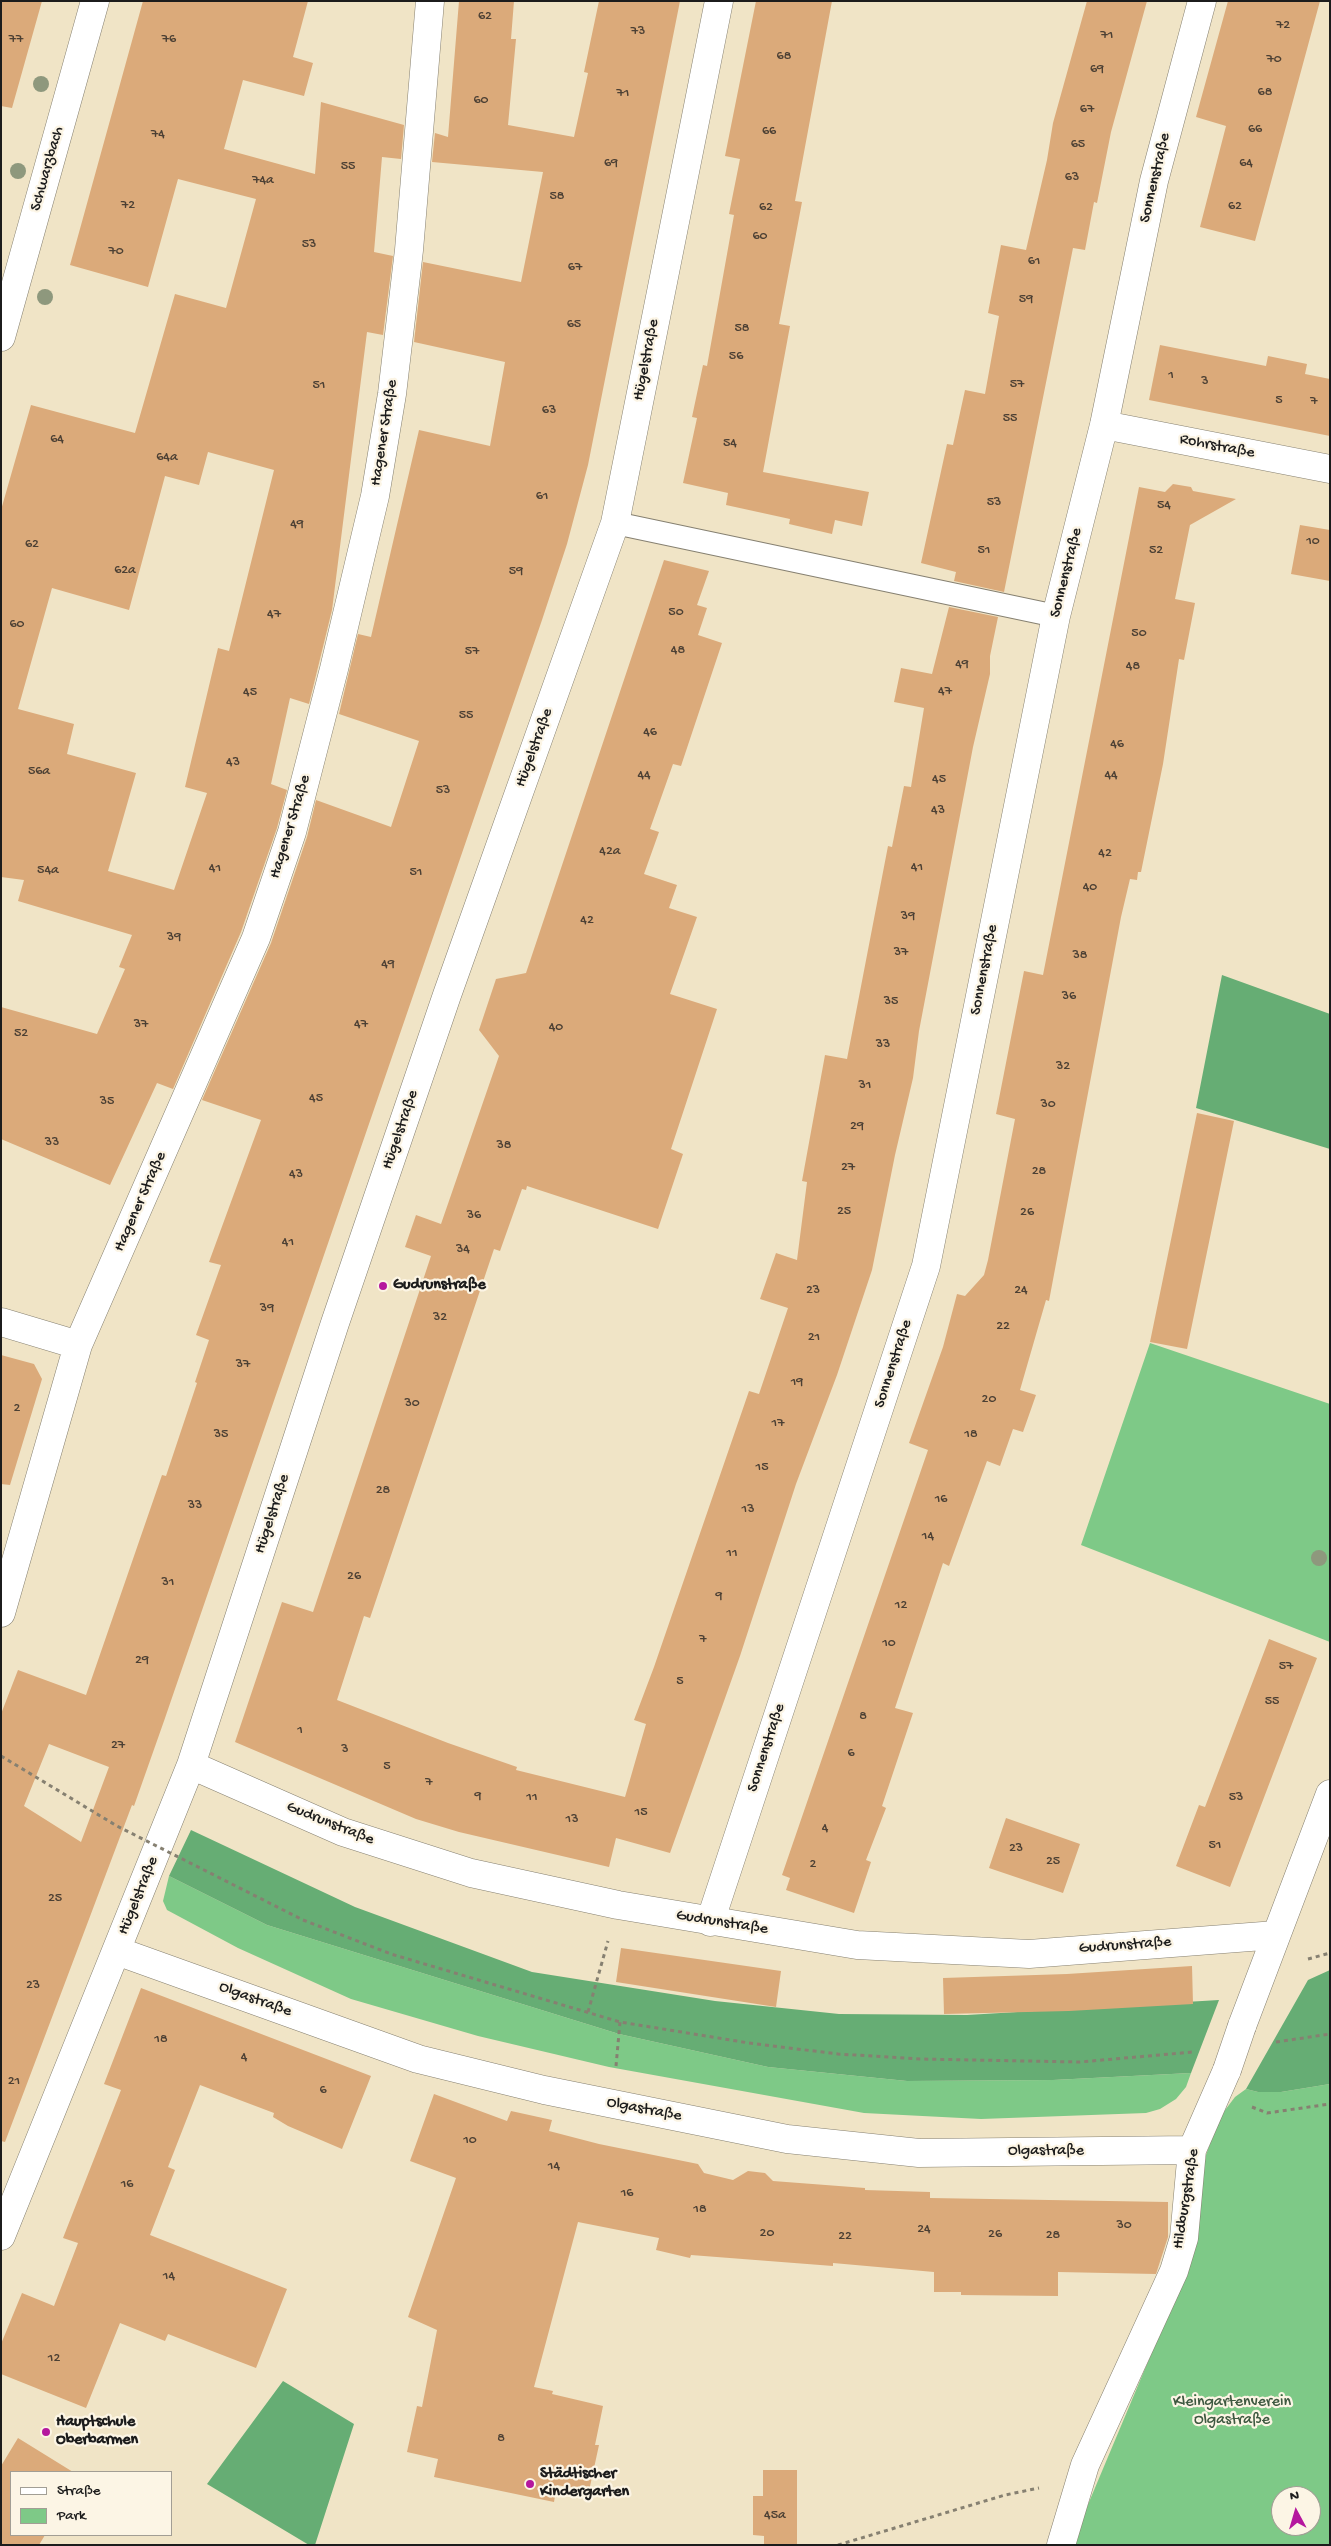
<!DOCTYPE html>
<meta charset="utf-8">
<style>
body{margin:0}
#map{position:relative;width:1331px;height:2546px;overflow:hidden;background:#f0e4c6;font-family:"Gochi Hand",sans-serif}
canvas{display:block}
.frame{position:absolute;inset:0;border:2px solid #1c1c1c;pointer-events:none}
.legend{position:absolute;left:10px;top:2471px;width:162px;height:65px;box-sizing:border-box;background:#fcf5e5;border:1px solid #a29e95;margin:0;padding:6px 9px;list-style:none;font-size:15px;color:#1c1c1c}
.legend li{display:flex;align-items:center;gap:10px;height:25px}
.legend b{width:25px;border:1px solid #a29e95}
.north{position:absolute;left:1271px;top:2486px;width:50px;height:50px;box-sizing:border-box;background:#fcf5e5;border:1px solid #a29e95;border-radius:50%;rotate:354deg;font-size:14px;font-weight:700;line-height:20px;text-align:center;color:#1c1c1c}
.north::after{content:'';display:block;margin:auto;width:18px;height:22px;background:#b5179e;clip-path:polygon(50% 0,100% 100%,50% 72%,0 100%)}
</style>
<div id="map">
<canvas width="1331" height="2546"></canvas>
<div class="frame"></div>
<ul class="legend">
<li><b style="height:6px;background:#fff"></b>Straße</li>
<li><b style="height:14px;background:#7ec987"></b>Park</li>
</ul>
<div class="north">N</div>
</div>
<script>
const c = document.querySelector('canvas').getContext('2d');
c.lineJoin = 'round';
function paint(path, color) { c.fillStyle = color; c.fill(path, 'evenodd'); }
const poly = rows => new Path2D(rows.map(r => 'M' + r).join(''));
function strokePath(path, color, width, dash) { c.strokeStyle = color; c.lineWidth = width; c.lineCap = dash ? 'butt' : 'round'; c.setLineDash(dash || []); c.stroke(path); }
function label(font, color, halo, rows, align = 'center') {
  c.font = font + ' "Gochi Hand",sans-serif'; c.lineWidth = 4.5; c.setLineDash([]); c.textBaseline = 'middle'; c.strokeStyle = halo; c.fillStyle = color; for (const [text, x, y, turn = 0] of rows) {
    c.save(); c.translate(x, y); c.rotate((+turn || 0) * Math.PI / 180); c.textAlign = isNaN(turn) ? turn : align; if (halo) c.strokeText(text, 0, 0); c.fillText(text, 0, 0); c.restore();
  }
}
paint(poly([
 [1150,1343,1330,1404,1330,1642,1081,1545],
 [169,1876,267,1925,619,2034,768,2067,907,2081,1053,2080,1191,2073,1186,2087,1176,2099,1160,2109,1146,2113,981,2119,864,2113,609,2067,478,2036,351,1999,238,1948,167,1910,163,1901],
 [1330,2084,1330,2545,1074,2545,1084,2514,1184,2276,1206,2155,1219,2118,1235,2097,1246,2089,1258,2092,1281,2092],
 [1281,2496,1311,2496,1311,2526,1281,2526]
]), '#7ec987');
paint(poly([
 [1222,975,1330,1014,1330,1149,1196,1108],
 [191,1830,355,1907,532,1972,715,2001,839,2014,967,2015,1219,2000,1191,2073,1053,2080,907,2081,768,2067,619,2034,267,1925,169,1876],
 [1330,1970,1330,2084,1281,2092,1258,2092,1246,2089,1308,1980],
 [283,2381,354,2424,315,2545,309,2545,207,2484]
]), '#66ad74');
paint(poly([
 [1,1,42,1,12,108,1,106],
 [143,1,308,1,293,57,313,63,304,96,243,80,224,149,315,174,321,102,404,125,401,159,382,157,374,252,393,256,383,335,367,332,332,610,309,704,290,698,271,784,287,790,277,828,241,932,173,1089,157,1083,110,1185,1,1139,1,1007,97,1034,125,969,119,967,132,935,18,901,24,880,1,877,1,510,31,405,135,433,175,294,226,308,256,199,178,179,148,287,70,265],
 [208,452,274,470,229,651,218,648,185,787,207,793,174,890,108,871,136,773,67,754,74,724,18,709,52,588,129,610,165,476,199,485],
 [459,1,514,1,511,39,516,39,508,125,574,137,588,73,584,72,599,1,680,1,588,465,567,544,542,620,164,1721,134,1806,132,1805,5,2142,1,2141,1,1714,18,1670,86,1695,162,1475,166,1476,197,1383,195,1382,209,1340,196,1335,221,1265,209,1262,261,1120,202,1100,271,943,307,837,316,800,391,827,419,741,339,714,358,634,371,637,419,430,490,446,505,362,414,342,423,262,521,282,543,172,432,162,435,133,448,137],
 [49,1744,109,1767,81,1842,24,1806],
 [756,1,832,1,795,201,802,202,779,324,790,326,763,472,869,492,862,526,835,520,832,534,789,524,790,519,726,505,728,493,683,483,697,418,692,417,703,365,707,366,734,215,729,214,740,159,725,156],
 [1087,1,1147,1,1111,132,1097,203,1094,202,1085,250,1073,248,1004,592,954,581,956,572,921,563,947,444,953,445,965,390,985,394,999,316,988,313,1001,245,1026,250,1047,160,1053,123],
 [1228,1,1320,1,1255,241,1200,227,1226,126,1196,117],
 [1160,345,1266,366,1268,356,1307,364,1305,374,1330,379,1330,436,1149,400],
 [1173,484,1191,487,1193,491,1236,499,1190,525,1175,599,1195,603,1184,660,1179,659,1163,764,1141,872,1138,872,1137,880,1130,879,1121,917,1049,1301,1046,1300,1020,1390,1036,1395,1023,1432,1013,1429,1000,1466,987,1461,949,1566,943,1563,895,1708,913,1713,882,1806,886,1808,866,1860,871,1862,854,1913,786,1890,790,1878,782,1875,928,1450,909,1443,943,1347,957,1294,965,1296,984,1275,988,1260,1015,1119,996,1114,1024,971,1043,975,1139,487,1165,492],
 [1300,525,1330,530,1330,581,1291,574],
 [664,560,709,571,697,605,707,608,698,635,722,643,681,766,673,764,650,829,659,832,644,874,677,885,669,908,697,917,670,994,717,1009,671,1149,683,1154,658,1229,527,1186,526,1190,522,1189,500,1251,494,1249,370,1618,364,1616,337,1700,448,1743,517,1767,516,1770,625,1797,646,1724,634,1720,654,1667,749,1391,759,1394,788,1308,760,1299,776,1253,797,1260,807,1182,802,1181,825,1055,847,1059,888,846,892,847,904,786,911,787,924,708,894,702,901,668,932,674,949,607,998,617,990,656,990,674,973,747,919,1031,913,1078,895,1155,872,1270,837,1375,796,1484,740,1656,670,1853,616,1838,609,1867,459,1832,416,1819,235,1742,282,1602,313,1612,431,1256,405,1247,416,1215,441,1224,499,1056,479,1030,496,979,526,973],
 [1197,1113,1234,1121,1187,1349,1150,1342],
 [1,1355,34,1364,42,1379,10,1485,1,1484],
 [1269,1639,1317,1658,1230,1887,1176,1866,1199,1805,1205,1807],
 [1006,1818,1080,1844,1063,1893,989,1868],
 [621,1948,781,1971,776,2007,616,1982],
 [1192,1966,1193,2004,1069,2011,944,2014,943,1978,1067,1974],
 [141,1988,371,2076,342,2149,288,2126,273,2117,274,2113,200,2085,168,2167,175,2170,150,2235,287,2289,256,2368,168,2334,165,2341,120,2323,86,2408,1,2374,1,2344,22,2293,54,2306,78,2243,63,2238,121,2090,104,2084],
 [434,2094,507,2121,511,2111,552,2120,549,2131,599,2144,698,2164,704,2173,733,2180,748,2171,765,2173,773,2181,865,2188,865,2190,930,2192,930,2198,1168,2202,1168,2237,1156,2274,1058,2272,1058,2296,961,2295,961,2292,934,2292,934,2272,833,2263,833,2266,691,2255,690,2258,656,2250,659,2238,578,2222,534,2387,553,2391,552,2394,603,2406,595,2445,599,2445,589,2491,557,2485,554,2502,434,2477,438,2459,407,2452,417,2406,422,2407,437,2330,408,2317,456,2178,410,2161],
 [18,2438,73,2472,11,2472,11,2535,45,2535,39,2545,1,2545,1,2466],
 [763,2470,797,2470,797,2545,764,2545,764,2536,753,2535,753,2496,763,2496]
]), '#dbaa7a');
const lane = poly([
 [615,523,1056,616]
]);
const street = poly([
 [1104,425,1330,469],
 [1,1322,78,1345],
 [1,1613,78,1345,256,938,292,832,334,669,375,496,392,394,409,250,430,1],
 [191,1765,343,1832,471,1873,618,1905,857,1945,1029,1954,1276,1935],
 [710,1922,926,1266,1056,616,1104,425,1154,181,1202,1],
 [117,1951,418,2059,544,2090,787,2139,919,2153,1192,2150],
 [1242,2026,1330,1794],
 [1,2236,191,1765,335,1323,447,995,615,523,719,1],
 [1061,2545,1085,2465,1174,2271,1184,2238,1192,2150,1227,2070]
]);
const secondary = poly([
 [1,337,95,1]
]);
strokePath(lane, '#868071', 24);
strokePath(street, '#868071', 29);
strokePath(secondary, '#868071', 29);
strokePath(poly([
 [303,1920,391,1954,620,2022,749,2043,838,2054,920,2059,1080,2062,1193,2052],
 [1308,1959,1330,1953],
 [588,2012,608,1941],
 [1276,2042,1330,2034],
 [616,2066,620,2022],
 [1252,2107,1267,2113,1330,2104],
 [838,2545,1005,2495,1039,2488]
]), '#868071', 3, [4, 4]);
strokePath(lane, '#fff', 22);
strokePath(street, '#fff', 28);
strokePath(secondary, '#fff', 28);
const streetBridge = poly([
 [1227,2070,1242,2026]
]);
strokePath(streetBridge, '#868071', 29, []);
strokePath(poly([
 [1,1756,117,1826,303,1920]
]), '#868071', 3, [4, 4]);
strokePath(streetBridge, '#fff', 28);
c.fillStyle = '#8e987d';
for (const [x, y] of [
 [41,84],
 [18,171],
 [45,297],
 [1319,1558]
]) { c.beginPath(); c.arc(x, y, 8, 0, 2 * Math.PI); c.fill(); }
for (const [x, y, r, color] of [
 [383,1286,5,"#b5179e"],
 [46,2432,5,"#b5179e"],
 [530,2484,5,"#b5179e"]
]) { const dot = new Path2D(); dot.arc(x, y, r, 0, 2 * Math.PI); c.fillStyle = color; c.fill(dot); strokePath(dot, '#fcf5e5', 2); }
label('14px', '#4c4034', null, [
 ["62",485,17],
 ["72",1283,26],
 ["73",638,32],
 ["71",1107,36],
 ["77",16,40],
 ["76",169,40],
 ["68",784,57],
 ["70",1274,60],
 ["69",1097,70],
 ["68",1265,93],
 ["71",623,94],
 ["60",481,101],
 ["67",1087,110],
 ["66",1255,130],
 ["66",769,132],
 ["74",158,135],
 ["65",1078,145],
 ["69",611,164],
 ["64",1246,164],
 ["55",348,167],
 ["63",1072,178],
 ["74a",263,181],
 ["58",557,197],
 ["72",128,206],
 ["62",1235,207],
 ["62",766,208],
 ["60",760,237],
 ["53",309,245],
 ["70",116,252],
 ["61",1034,262],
 ["67",575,268],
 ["59",1026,300],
 ["65",574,325],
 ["58",742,329],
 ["56",736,357],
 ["1",1171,376],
 ["3",1205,382],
 ["57",1017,385],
 ["51",319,386],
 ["5",1279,401],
 ["7",1314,402],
 ["63",549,411],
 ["55",1010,419],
 ["64",57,440],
 ["54",730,444],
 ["64a",167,458],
 ["61",542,497],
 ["53",994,503],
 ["54",1164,506],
 ["49",297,525],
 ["10",1313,542],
 ["62",32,545],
 ["51",984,551],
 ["52",1156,551],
 ["62a",125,571],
 ["59",516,572],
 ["50",676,613],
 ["47",274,615],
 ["60",17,625],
 ["50",1139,634],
 ["48",678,651],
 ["57",472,652],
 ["49",962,665],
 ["48",1133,667],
 ["47",945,692],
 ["45",250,693],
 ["55",466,716],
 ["46",650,733],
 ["46",1117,745],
 ["43",233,763],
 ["56a",39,772],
 ["44",644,776],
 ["44",1111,776],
 ["45",939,780],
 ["53",443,791],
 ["43",938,811],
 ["42a",610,852],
 ["42",1105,854],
 ["41",917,868],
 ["41",215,869],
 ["54a",48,871],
 ["51",416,873],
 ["40",1090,888],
 ["39",908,917],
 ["42",587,921],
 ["39",174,938],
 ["37",901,953],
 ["38",1080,956],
 ["49",388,965],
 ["36",1069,997],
 ["35",891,1002],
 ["37",141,1025],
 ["47",361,1025],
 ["40",556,1028],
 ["52",21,1034],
 ["33",883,1045],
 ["32",1063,1067],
 ["31",865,1086],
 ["45",316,1099],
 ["35",107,1102],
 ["30",1048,1105],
 ["29",857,1127],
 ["33",52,1143],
 ["38",504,1146],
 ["27",848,1168],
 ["28",1039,1172],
 ["43",296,1175],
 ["25",844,1212],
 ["26",1027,1213],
 ["36",474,1216],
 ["41",288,1243],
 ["34",463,1250],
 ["23",813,1291],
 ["24",1021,1291],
 ["39",267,1309],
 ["32",440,1318],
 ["22",1003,1327],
 ["21",814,1338],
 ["37",243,1365],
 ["19",797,1383],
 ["20",989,1400],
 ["30",412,1404],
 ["2",17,1409],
 ["17",778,1424],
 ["35",221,1435],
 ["18",971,1435],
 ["15",762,1468],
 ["28",383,1491],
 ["16",941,1500],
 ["33",195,1506],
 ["13",748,1510],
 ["14",928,1537],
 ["11",732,1554],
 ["26",354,1577],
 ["31",168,1583],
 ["9",719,1597],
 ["12",901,1606],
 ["7",703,1640],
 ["10",889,1644],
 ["29",142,1661],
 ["57",1286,1667],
 ["5",680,1682],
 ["55",1272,1702],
 ["8",863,1717],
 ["1",300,1731],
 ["27",118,1746],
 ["3",345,1750],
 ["6",851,1754],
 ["5",387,1767],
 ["7",429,1783],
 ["9",478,1797],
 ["11",532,1798],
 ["53",1236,1798],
 ["15",641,1813],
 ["13",572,1820],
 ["4",825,1829],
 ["51",1215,1846],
 ["23",1016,1849],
 ["25",1053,1862],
 ["2",813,1865],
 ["25",55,1899],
 ["23",33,1986],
 ["18",161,2040],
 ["4",244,2058],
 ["21",14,2082],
 ["6",323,2091],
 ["10",470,2141],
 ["14",554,2167],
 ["16",127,2185],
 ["16",627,2194],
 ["18",700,2210],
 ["30",1124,2226],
 ["24",924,2230],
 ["20",767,2234],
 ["26",995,2235],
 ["28",1053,2236],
 ["22",845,2237],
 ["14",169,2277],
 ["12",54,2359],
 ["8",501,2439],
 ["45a",775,2516]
]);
label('16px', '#1c1c1c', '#fcf5e5', [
 ["Schwarzbach",48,169,-74],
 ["Sonnenstraße",1156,178,-77],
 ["Hügelstraße",647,360,-79],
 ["Hagener Straße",385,433,-81],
 ["Rohrstraße",1217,447,11],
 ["Sonnenstraße",1067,573,-76],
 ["Hügelstraße",535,748,-70],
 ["Hagener Straße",291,827,-73],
 ["Sonnenstraße",985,970,-79],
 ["Hügelstraße",401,1130,-71],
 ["Hagener Straße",141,1202,-66],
 ["Sonnenstraße",894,1364,-72],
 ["Hügelstraße",273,1514,-72],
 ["Sonnenstraße",767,1748,-72],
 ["Gudrunstraße",330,1824,22],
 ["Hügelstraße",139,1896,-68],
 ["Gudrunstraße",722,1923,9],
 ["Gudrunstraße",1125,1946,-4],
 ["Olgastraße",255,2000,20],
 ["Olgastraße",644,2110,11],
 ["Olgastraße",1046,2152],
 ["Hildburgstraße",1187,2199,-81]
]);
label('bold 16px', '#1c1c1c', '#fcf5e5', [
 ["Gudrunstraße",393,1286],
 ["Hauptschule",56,2423],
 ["Oberbarmen",56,2441],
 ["Städtischer",540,2475],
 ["Kindergarten",540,2493]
], 'left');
label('16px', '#3e5941', '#fcf5e5', [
 ["Kleingartenverein",1232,2403],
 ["Olgastraße",1232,2421]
]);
</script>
